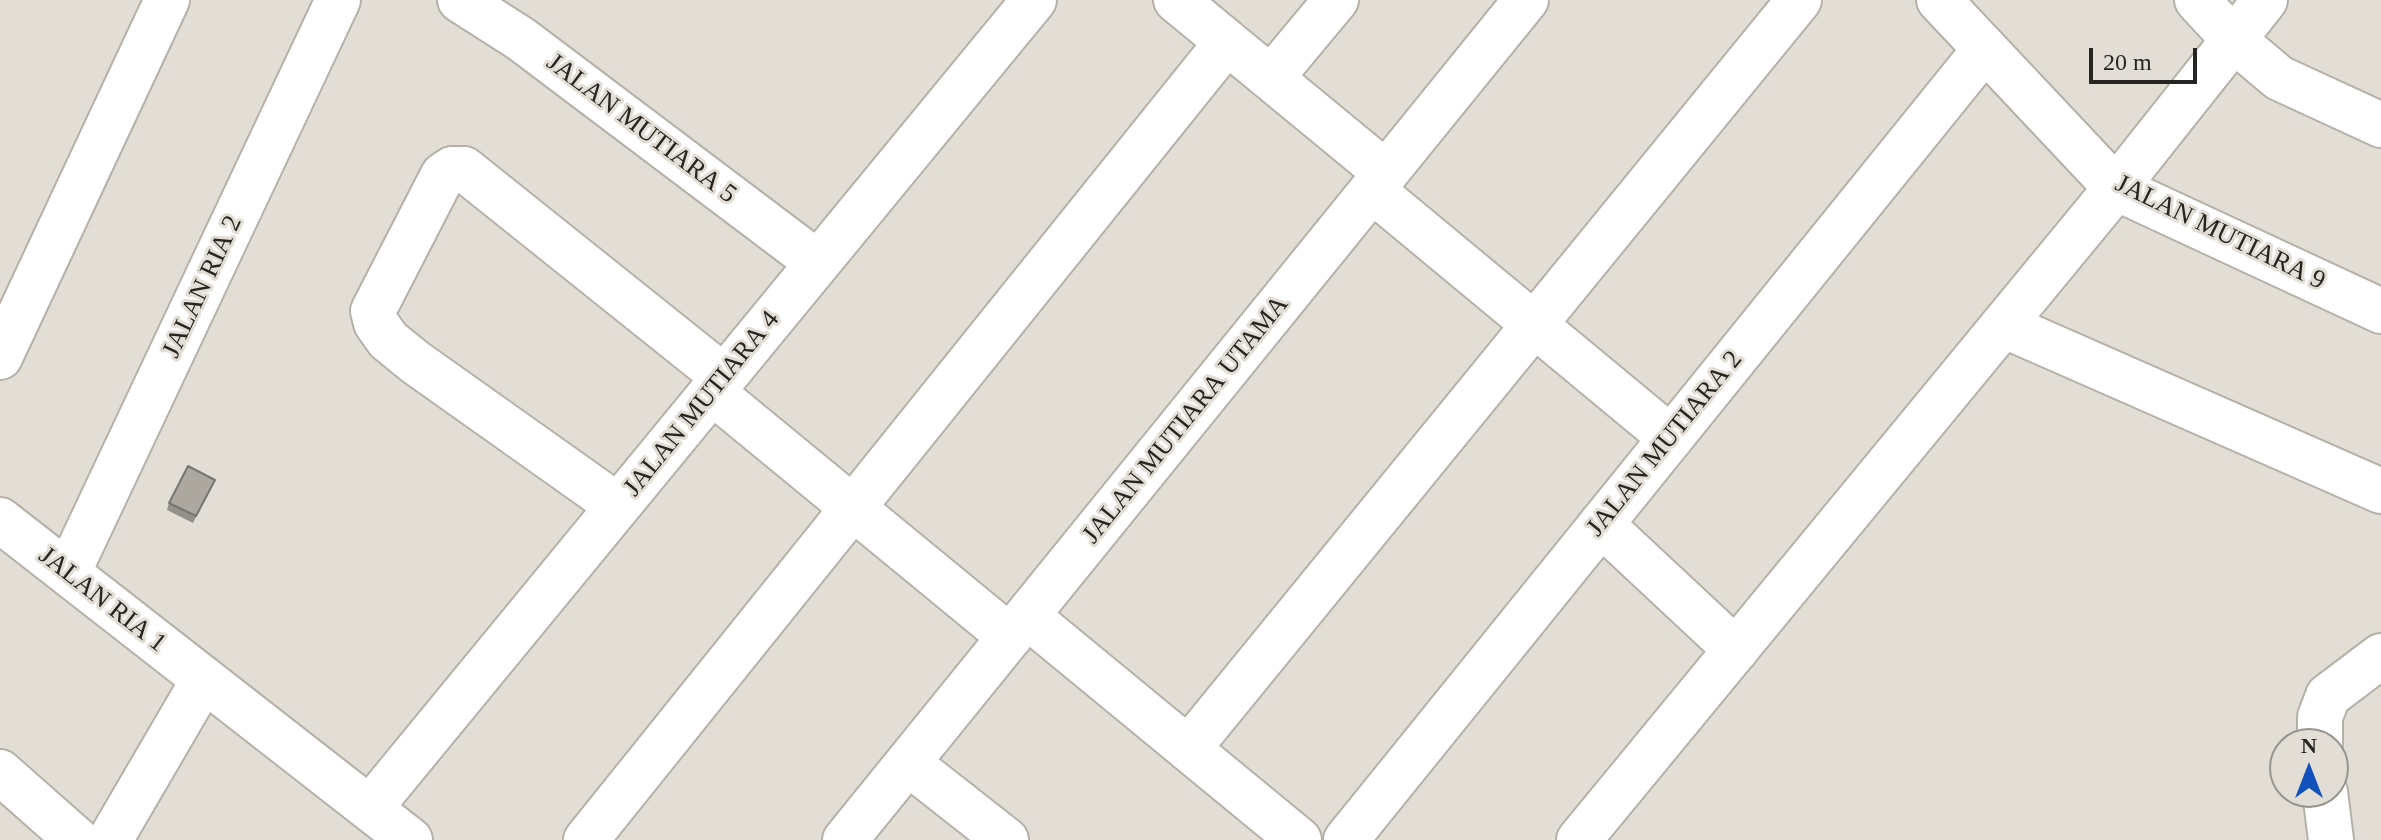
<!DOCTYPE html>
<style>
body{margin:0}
#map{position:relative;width:2381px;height:840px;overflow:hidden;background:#e2ded5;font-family:"Times New Roman",serif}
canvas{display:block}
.north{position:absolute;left:2269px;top:728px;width:80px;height:80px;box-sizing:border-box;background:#e2ded5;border:2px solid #97948d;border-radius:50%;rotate:0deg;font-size:22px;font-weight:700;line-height:32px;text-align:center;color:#262522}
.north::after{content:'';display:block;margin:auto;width:28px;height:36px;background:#1250bb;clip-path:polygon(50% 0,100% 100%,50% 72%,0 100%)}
.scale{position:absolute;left:2089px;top:48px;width:108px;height:36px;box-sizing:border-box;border:4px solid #262522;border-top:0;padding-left:10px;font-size:24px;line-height:28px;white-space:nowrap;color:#262522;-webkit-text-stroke:6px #e2ded5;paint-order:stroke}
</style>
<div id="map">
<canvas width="2381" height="840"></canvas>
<div class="north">N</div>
<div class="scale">20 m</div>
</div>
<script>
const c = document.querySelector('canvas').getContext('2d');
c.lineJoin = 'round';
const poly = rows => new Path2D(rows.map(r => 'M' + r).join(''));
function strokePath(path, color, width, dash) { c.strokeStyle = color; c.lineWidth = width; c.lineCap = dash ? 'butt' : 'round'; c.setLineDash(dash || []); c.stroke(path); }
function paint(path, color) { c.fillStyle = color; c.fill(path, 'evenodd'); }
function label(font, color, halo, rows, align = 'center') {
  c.font = font + ' "Times New Roman",serif'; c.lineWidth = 6; c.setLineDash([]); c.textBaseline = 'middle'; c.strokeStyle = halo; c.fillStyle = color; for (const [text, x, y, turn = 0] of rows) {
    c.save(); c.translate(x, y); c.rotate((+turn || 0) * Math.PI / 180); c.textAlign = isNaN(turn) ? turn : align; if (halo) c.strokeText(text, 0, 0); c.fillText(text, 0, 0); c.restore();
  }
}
const minor = poly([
 [460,0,521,39,818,263],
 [1176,0,1386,173],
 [1939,0,2116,188,2381,311],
 [2197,0,2234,40,2279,78,2381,125],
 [1271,78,1336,0],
 [1372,190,1671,438],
 [2003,325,2381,491],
 [0,357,167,0],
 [712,392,1010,637],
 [618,506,415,362,388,340,376,323,373,311,443,175,452,169,464,169,724,377],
 [0,520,410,840],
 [1601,524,1736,650],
 [68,573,338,0],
 [1027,616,1299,840],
 [2320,744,2320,717,2328,696,2381,656],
 [1188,749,1799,0],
 [908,763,1006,840],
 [0,772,77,840],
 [2325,792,2331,840],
 [370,808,1034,0],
 [110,840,204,679],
 [586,840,1227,42],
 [845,840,1526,0],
 [1346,840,1985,49],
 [1579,840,2116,188,2265,0]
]);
strokePath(minor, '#b5b1a9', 48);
strokePath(minor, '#fff', 44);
paint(poly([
 [212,486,193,523,167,510,169,503]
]), '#94908a');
const building = poly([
 [188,466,215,480,196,516,169,503,188,466]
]);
paint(building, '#aca8a0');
strokePath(building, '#787670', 2);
label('26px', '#262522', '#e2ded5', [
 ["JALAN MUTIARA 5",641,129,37],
 ["JALAN MUTIARA 9",2220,233,26],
 ["JALAN RIA 2",203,287,-65],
 ["JALAN MUTIARA 4",702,404,-51],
 ["JALAN MUTIARA UTAMA",1186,420,-51],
 ["JALAN MUTIARA 2",1665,444,-51],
 ["JALAN RIA 1",102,600,38]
]);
</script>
